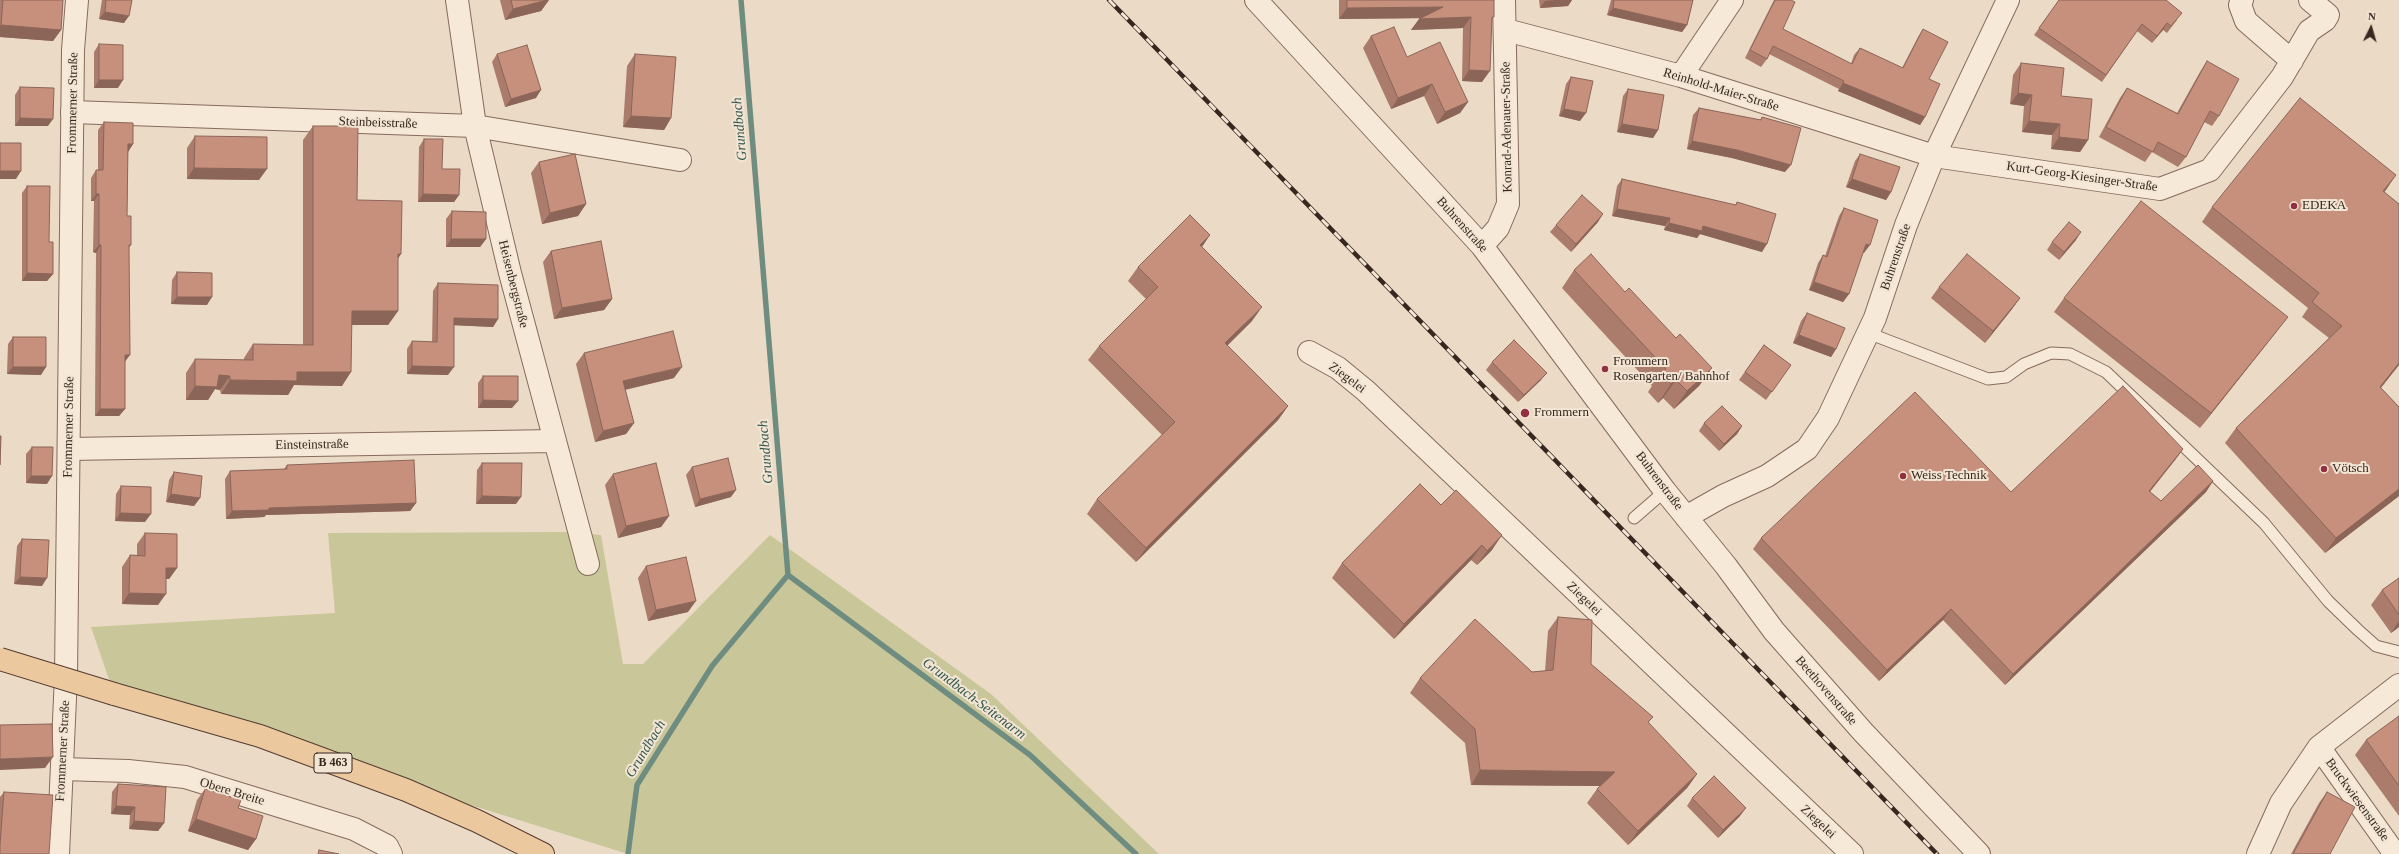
<!DOCTYPE html>
<meta charset="utf-8">
<style>
body{margin:0}
#map{position:relative;width:2399px;height:854px;overflow:hidden;background:#ebdac5;font-family:Georgia,serif}
canvas{display:block}
.north{position:absolute;left:2351px;top:8px;width:40px;height:40px;-webkit-text-stroke:3px #f3e5d4;paint-order:stroke;rotate:5deg;font-size:11px;font-weight:700;line-height:16px;text-align:center;color:#36271f}
.north::after{content:'';display:block;margin:auto;width:14px;height:18px;background:#36271f;clip-path:polygon(50% 0,100% 100%,50% 72%,0 100%)}
</style>
<div id="map">
<canvas width="2399" height="854"></canvas>
<div class="north">N</div>
</div>
<script>
const c = document.querySelector('canvas').getContext('2d');
c.lineJoin = 'round';
function paint(path, color) { c.fillStyle = color; c.fill(path, 'evenodd'); }
const poly = rows => new Path2D(rows.map(r => 'M' + r).join(''));
function strokePath(path, color, width, dash) { c.strokeStyle = color; c.lineWidth = width; c.lineCap = dash ? 'butt' : 'round'; c.setLineDash(dash || []); c.stroke(path); }
function label(font, color, halo, rows, align = 'center') {
  c.font = font + ' Georgia,serif'; c.lineWidth = 4; c.setLineDash([]); c.textBaseline = 'middle'; c.strokeStyle = halo; c.fillStyle = color; for (const [text, x, y, turn = 0] of rows) {
    c.save(); c.translate(x, y); c.rotate((+turn || 0) * Math.PI / 180); c.textAlign = isNaN(turn) ? turn : align; if (halo) c.strokeText(text, 0, 0); c.fillText(text, 0, 0); c.restore();
  }
}
paint(poly([
 [565,532,601,535,623,664,643,664,770,535,991,694,1159,854,628,854,114,694,91,627,335,613,328,533]
]), '#c9c799');
strokePath(poly([
 [788,575,1030,755,1136,854],
 [628,854,637,785,712,666,788,575,741,0]
]), '#6e8d80', 5.5);
const service = poly([
 [1868,333,1988,379,2006,377,2024,364,2051,353,2070,354,2106,372,2264,523,2328,601,2358,630,2376,646,2399,652],
 [1634,518,1665,491]
]);
const minor = poly([
 [457,0,475,126,510,273,588,564],
 [1256,0,1482,246,1665,491,1726,566,1774,631,1863,732,1979,854],
 [2242,0,2240,5,2246,21,2292,61],
 [1506,30,1681,76,1934,156,2160,189,2210,170,2282,77,2309,31,2325,20,2328,15,2310,0],
 [1681,76,1732,0],
 [72,112,475,126,680,160],
 [1482,246,1498,228,1508,204,1504,0],
 [1309,352,1338,368,1366,391,1852,854],
 [69,449,554,441],
 [1686,517,1723,496,1767,476,1807,449,1828,418,1875,318,1906,225,1934,156,2008,0],
 [2319,747,2395,854],
 [62,769,128,771,185,777,354,829,387,846,391,854],
 [2258,854,2281,803,2319,747,2399,685]
]);
const tertiary = poly([
 [58,854,66,676,73,50,77,0]
]);
const primary = poly([
 [114,694,260,736,406,790,477,821,543,854]
]);
strokePath(service, '#856b5c', 13);
strokePath(minor, '#856b5c', 24);
strokePath(tertiary, '#856b5c', 24);
strokePath(primary, '#533b30', 24);
strokePath(service, '#f7e9d8', 11);
strokePath(minor, '#f7e9d8', 22);
strokePath(tertiary, '#f7e9d8', 22);
strokePath(primary, '#ecc89f', 22);
const rail = poly([
 [1109,0,1937,854]
]);
strokePath(rail, '#36271f', 4.5);
strokePath(rail, '#f3e5d4', 3, [9]);
const primaryBridge = poly([
 [0,659,114,694]
]);
strokePath(primaryBridge, '#533b30', 24, []);
strokePath(primaryBridge, '#ecc89f', 22);
paint(poly([
 [0,0,63,0,61,30,53,41,0,37],
 [102,0,132,0,124,23,99,19],
 [500,0,549,0,541,11,505,20],
 [1339,0,1494,0,1492,20,1482,82,1462,81,1463,28,1411,30,1420,18,1339,19],
 [1539,0,1572,0,1568,6,1540,8],
 [1611,0,1693,0,1687,25,1682,32,1607,15],
 [1774,0,1791,0,1783,29,1851,64,1854,55,1860,48,1902,68,1918,37,1923,29,1929,79,1925,117,1920,125,1838,91,1839,89,1769,54,1767,59,1761,67,1745,58],
 [2059,0,2177,20,2167,33,2163,30,2152,43,2137,31,2102,82,2034,35],
 [1371,36,1407,57,1468,102,1460,113,1437,124,1424,96,1391,109,1363,48],
 [99,44,118,88,94,88,94,52],
 [497,54,536,98,505,107,492,62],
 [635,54,671,118,664,130,623,127,627,66],
 [2207,61,2219,116,2212,126,2204,122,2186,157,2178,167,2152,152,2145,162,2099,137,2120,98,2127,88,2177,113,2200,72],
 [2021,63,2061,96,2088,140,2080,152,2051,149,2052,135,2022,132,2024,106,2010,104,2013,75],
 [1571,77,1580,121,1559,116,1566,84],
 [20,87,48,126,15,126,15,95],
 [1628,89,1658,130,1653,138,1617,132,1623,96],
 [1699,108,1760,120,1762,117,1785,172,1732,158,1687,149,1693,115],
 [104,122,133,144,128,152,127,216,131,245,129,248,125,362,125,409,119,416,95,416,96,253,93,252,94,201,91,201,91,178,96,170,98,170,98,130],
 [313,126,357,200,398,259,398,311,388,325,352,325,342,386,294,385,288,395,221,394,220,390,215,389,208,400,186,400,186,373,195,359,244,360,244,358,253,344,303,345,303,140],
 [195,136,259,180,187,179,187,148],
 [424,139,442,169,459,195,454,202,418,202,419,147],
 [1860,154,1891,192,1886,200,1846,187,1855,161],
 [539,162,586,204,578,216,542,224,531,173],
 [1622,179,1735,205,1737,202,1762,252,1700,234,1697,238,1664,230,1665,226,1612,216,1617,186],
 [27,186,49,242,53,274,47,281,22,281,22,193],
 [2384,192,2399,204,2399,365,2381,388,2399,407,2399,496,2325,553,2225,443,2236,428,2329,338,2302,317,2308,308,2202,222,2212,207],
 [1844,208,1864,253,1863,252,1849,294,1843,302,1809,290,1818,263,1823,255,1825,256,1839,216],
 [452,211,486,239,480,247,446,247,446,219],
 [1598,222,1571,252,1550,232,1556,225],
 [2076,240,2059,260,2047,250,2052,242],
 [1202,247,1252,321,1227,345,1288,406,1278,420,1136,562,1087,514,1097,499,1162,435,1088,360,1099,346,1146,299,1128,281,1138,267],
 [551,251,612,299,604,310,554,319,543,262],
 [1574,270,1625,292,1676,338,1712,368,1699,386,1674,409,1663,398,1658,403,1648,392,1652,386,1562,288],
 [177,272,207,305,171,304,172,280],
 [438,283,498,319,493,327,454,325,448,375,407,374,407,349,412,341,432,342,433,291],
 [1939,287,2020,298,2012,309,1985,343,1931,298],
 [2064,298,2277,331,2200,428,2054,312],
 [1807,313,1836,349,1831,357,1793,343,1801,321],
 [13,337,41,375,7,374,8,344],
 [1764,345,1791,365,1766,400,1739,380],
 [584,353,674,378,625,390,634,423,626,434,595,442,576,364],
 [1492,362,1541,380,1518,402,1486,370],
 [483,376,512,408,478,408,478,383],
 [1704,423,1742,426,1737,434,1719,451,1699,431],
 [32,447,47,484,26,483,26,454],
 [2183,449,2175,460,2150,492,2161,501,2213,481,2206,492,2005,685,1943,620,1879,681,1753,549,1761,538,2011,492],
 [482,463,516,504,476,504,477,470],
 [287,465,416,503,410,511,266,515,264,517,226,519,225,479,230,471,284,469],
 [692,467,731,497,695,507,686,475],
 [174,472,200,498,194,506,166,502,169,480],
 [613,474,669,516,661,527,618,538,605,485],
 [121,486,145,522,115,521,116,494],
 [1441,505,1492,550,1477,565,1471,560,1394,639,1332,578,1342,563],
 [145,533,177,568,169,579,166,579,158,605,122,604,122,567,130,555,137,556,137,544],
 [22,539,42,586,14,584,17,546],
 [646,566,688,612,648,621,638,578],
 [2399,578,2399,627,2391,633,2371,605,2382,590],
 [1558,617,1591,664,1653,717,1648,723,1697,774,1687,788,1628,845,1587,803,1597,789,1600,786,1471,785,1465,743,1410,693,1420,678,1532,672,1545,671,1548,631],
 [2399,716,2399,816,2355,755,2366,740],
 [118,784,164,823,158,831,129,829,130,815,111,814,112,792],
 [205,789,238,808,256,839,248,850,188,831,197,800],
 [4,792,0,854,0,797],
 [2327,792,2330,854,2291,854,2319,803],
 [1692,798,1740,816,1718,838,1687,806]
]), '#ab7c6c');
paint(poly([
 [547,0,549,0,541,11,505,20,513,9],
 [1555,0,1572,0,1568,6,1540,8,1545,1],
 [1443,7,1436,18,1339,19,1347,8],
 [1613,8,1687,25,1682,32,1607,15],
 [105,12,129,16,124,23,99,19],
 [1471,17,1463,28,1411,30,1419,19],
 [2167,23,2163,30,2152,43,2157,36],
 [1,25,61,30,53,41,0,37,0,26],
 [1469,70,1490,71,1482,82,1462,81],
 [99,80,123,80,118,88,94,88],
 [1843,83,1925,117,1920,125,1838,91],
 [1432,84,1424,96,1391,109,1398,98],
 [541,90,536,98,505,107,511,99],
 [2018,93,2032,95,2024,106,2010,104],
 [1468,102,1460,113,1437,124,1445,112],
 [1564,109,1586,113,1580,121,1559,116],
 [631,116,671,118,664,130,623,127],
 [20,118,53,119,48,126,15,126],
 [2029,121,2060,124,2052,135,2022,132],
 [1622,124,1658,130,1653,138,1617,132],
 [2059,137,2088,140,2080,152,2051,149],
 [1692,141,1737,150,1791,165,1785,172,1732,158,1687,149],
 [128,144,133,144,128,152],
 [194,168,267,169,259,180,187,179],
 [0,171,21,171,16,179,0,179],
 [2396,175,2386,190,2373,206,2383,191],
 [1852,179,1891,192,1886,200,1846,187],
 [96,194,99,194,94,201,91,201],
 [423,194,459,195,454,202,418,202],
 [586,204,578,216,542,224,550,213],
 [1617,209,1670,218,1665,226,1612,216],
 [1603,214,1598,222,1571,252,1576,244],
 [1669,223,1703,226,1767,244,1762,252,1700,234,1697,238,1664,230],
 [2081,232,2076,240,2059,260,2064,252],
 [1210,235,1200,250,1200,245],
 [451,239,486,239,480,247,446,247],
 [1866,244,1870,245,1864,253,1860,251],
 [99,245,101,245,96,253,93,252],
 [398,254,401,254,392,268],
 [27,273,53,274,47,281,22,281],
 [1814,282,1849,294,1843,302,1809,290],
 [177,297,212,297,207,305,171,304],
 [2020,298,2012,309,1985,343,1993,331],
 [612,299,604,310,554,319,562,308],
 [1262,307,1252,321,1215,358,1225,343],
 [352,311,398,311,388,325,342,325],
 [2288,317,2277,331,2200,428,2211,413],
 [454,318,498,319,493,327,449,325],
 [1799,335,1836,349,1831,357,1793,343],
 [125,355,130,355,124,363],
 [2399,363,2399,365,2369,402,2380,387],
 [412,366,454,367,448,375,407,374],
 [13,367,46,367,41,375,7,374],
 [682,367,674,378,615,392,623,381],
 [1712,368,1699,386,1674,409,1687,391],
 [297,372,351,372,342,386,294,385,288,395,221,394,230,380],
 [1547,373,1541,380,1518,402,1524,395],
 [219,375,230,376,220,390,215,389,208,400,186,400,195,386],
 [1676,380,1663,398,1658,403,1671,384],
 [483,400,518,401,512,408,478,408],
 [1288,406,1278,420,1136,562,1146,548],
 [100,409,125,409,119,416,95,416],
 [634,423,626,434,595,442,603,431],
 [1742,426,1737,434,1719,451,1724,444],
 [2183,449,2175,460,2141,502,2149,491],
 [31,476,52,476,47,484,26,483],
 [2213,481,2206,492,2005,685,2013,674],
 [2399,489,2399,496,2325,553,2336,538],
 [736,490,731,497,695,507,700,499],
 [171,494,200,498,194,506,166,502],
 [482,496,521,497,516,504,476,504],
 [416,503,410,511,266,515,264,517,226,519,232,511,269,508],
 [120,513,151,514,145,522,115,521],
 [669,516,661,527,618,538,626,526],
 [1502,535,1492,550,1477,565,1487,551],
 [1482,545,1471,560,1394,639,1404,624],
 [166,568,177,568,169,579,158,579],
 [20,577,47,578,42,586,14,584],
 [129,593,166,594,158,605,122,604],
 [696,601,688,612,648,621,656,610],
 [1951,609,1943,620,1879,681,1887,670],
 [2399,621,2399,627,2391,633],
 [53,757,45,768,0,770,0,759],
 [1480,770,1615,772,1605,786,1471,785],
 [1697,774,1687,788,1628,845,1638,831],
 [116,806,135,807,130,815,111,814],
 [1746,808,1740,816,1718,838,1723,830],
 [196,819,256,839,248,850,188,831],
 [134,821,164,823,158,831,129,829]
]), '#8b6558');
const building = poly([
 [3,0,63,0,61,30,1,25,3,0],
 [106,0,132,0,129,16,105,12,106,0],
 [511,0,547,0,513,9,511,0],
 [1347,0,1494,0,1494,17,1492,17,1490,71,1469,70,1471,17,1419,19,1443,7,1347,8,1347,0],
 [1614,0,1693,0,1687,25,1613,8,1614,0],
 [1775,0,1791,0,1795,2,1783,29,1852,64,1860,48,1903,68,1923,29,1948,42,1929,79,1940,84,1925,117,1843,83,1844,81,1773,46,1767,59,1750,50,1775,0],
 [2059,0,2166,0,2182,13,2171,26,2167,23,2157,36,2142,24,2106,75,2039,28,2059,0],
 [1394,27,1407,57,1440,42,1468,102,1445,112,1432,84,1398,98,1371,36,1394,27],
 [99,44,123,45,123,80,99,80,99,44],
 [527,45,541,90,511,99,497,54,527,45],
 [635,54,676,57,671,118,631,116,635,54],
 [2207,61,2239,79,2219,116,2210,111,2186,157,2158,142,2153,152,2106,127,2127,88,2178,114,2207,61],
 [2021,63,2064,68,2061,96,2092,99,2088,140,2059,137,2060,124,2029,121,2032,95,2018,93,2021,63],
 [1571,77,1593,81,1586,113,1564,109,1571,77],
 [20,87,54,88,53,119,20,118,20,87],
 [1628,89,1664,95,1658,130,1622,124,1628,89],
 [2300,98,2396,175,2383,191,2399,204,2399,363,2380,387,2399,407,2399,489,2336,538,2236,428,2342,326,2312,302,2319,293,2212,207,2300,98],
 [1699,108,1761,120,1762,117,1801,128,1791,165,1737,150,1692,141,1699,108],
 [104,122,133,123,133,144,128,144,127,216,131,216,131,245,129,245,130,355,125,355,125,409,100,409,101,245,99,245,99,194,96,194,96,170,103,170,104,122],
 [313,126,358,126,357,200,402,201,401,254,398,254,398,311,352,311,351,372,297,372,297,381,230,380,230,376,219,375,217,387,195,386,195,359,253,360,253,344,313,345,313,126],
 [195,136,267,137,267,169,194,168,195,136],
 [424,139,443,139,442,169,460,169,459,195,423,194,424,139],
 [0,143,21,143,21,171,0,171,0,143],
 [575,154,586,204,550,213,539,162,575,154],
 [1860,154,1900,167,1891,192,1852,179,1860,154],
 [1622,179,1736,205,1737,202,1776,214,1767,244,1703,226,1702,231,1669,223,1670,218,1617,209,1622,179],
 [27,186,50,186,49,242,53,242,53,274,27,273,27,186],
 [1582,195,1603,214,1576,244,1556,225,1582,195],
 [2141,201,2288,317,2211,413,2064,298,2141,201],
 [1844,208,1878,220,1870,245,1866,244,1849,294,1814,282,1823,255,1827,257,1844,208],
 [452,211,486,212,486,239,451,239,452,211],
 [1190,215,1210,235,1200,245,1262,307,1225,343,1288,406,1146,548,1097,499,1175,422,1099,346,1158,287,1138,267,1190,215],
 [2069,222,2081,232,2064,252,2052,242,2069,222],
 [601,241,612,299,562,308,551,251,601,241],
 [1591,254,1625,292,1629,288,1676,338,1680,334,1712,368,1687,391,1676,380,1671,384,1661,374,1666,369,1574,270,1591,254],
 [1967,254,2020,298,1993,331,1939,287,1967,254],
 [177,272,212,273,212,297,177,297,177,272],
 [438,283,498,285,498,319,454,318,454,367,412,366,412,341,437,342,438,283],
 [1807,313,1845,328,1836,349,1799,335,1807,313],
 [673,331,682,367,623,381,634,423,603,431,584,353,673,331],
 [13,337,46,337,46,367,13,367,13,337],
 [1514,340,1547,373,1524,395,1492,362,1514,340],
 [1764,345,1791,365,1772,392,1745,372,1764,345],
 [483,376,518,376,518,401,483,400,483,376],
 [2123,386,2183,449,2149,491,2161,501,2198,465,2213,481,2013,674,1951,609,1887,670,1761,538,1915,392,2011,492,2123,386],
 [1722,406,1742,426,1724,444,1704,423,1722,406],
 [0,436,1,436,0,465,0,436],
 [32,447,53,447,52,476,31,476,32,447],
 [728,458,736,490,700,499,692,467,728,458],
 [414,460,416,503,269,508,269,510,232,511,230,471,287,469,287,465,414,460],
 [482,463,522,463,521,497,482,496,482,463],
 [656,463,669,516,626,526,613,474,656,463],
 [174,472,202,476,200,498,171,494,174,472],
 [1420,484,1441,505,1456,490,1502,535,1487,551,1482,545,1404,624,1342,563,1420,484],
 [121,486,151,487,151,514,120,513,121,486],
 [145,533,177,534,177,568,166,568,166,594,129,593,130,555,145,556,145,533],
 [22,539,49,540,47,578,20,577,22,539],
 [686,557,696,601,656,610,646,566,686,557],
 [2399,578,2399,615,2382,590,2399,578],
 [1558,617,1592,620,1591,664,1653,717,1648,722,1697,774,1638,831,1597,789,1615,772,1480,770,1475,729,1420,678,1475,619,1532,672,1553,670,1558,617],
 [2399,716,2399,786,2366,740,2399,716],
 [52,724,53,757,0,759,0,725,52,724],
 [1714,776,1746,808,1723,830,1692,798,1714,776],
 [118,784,166,787,164,823,134,821,135,807,116,806,118,784],
 [205,789,241,800,238,808,263,816,256,839,196,819,205,789],
 [4,792,53,795,49,854,0,854,0,845,4,792],
 [2327,792,2355,807,2330,854,2293,854,2327,792],
 [319,850,339,854,318,854,319,850]
]);
paint(building, '#c7907d');
strokePath(building, '#8b6558', 1);
for (const [x, y, r, color] of [
 [2294,206,4,"#913040"],
 [1605,369,4,"#913040"],
 [1525,413,5,"#913040"],
 [2324,469,4,"#913040"],
 [1903,476,4,"#913040"]
]) { const dot = new Path2D(); dot.arc(x, y, r, 0, 2 * Math.PI); c.fillStyle = color; c.fill(dot); strokePath(dot, '#f3e5d4', 1.5); }
for (const [x, y, w] of [
 [333,763,38]
]) { const box = new Path2D(); box.roundRect(x - w / 2, y - 10, w, 20, 3); c.fillStyle = '#f3e5d4'; c.fill(box); strokePath(box, '#36271f', 1); }
label('bold 12px', '#36271f', null, [
 ["B 463",333,763]
]);
label('13px', '#36271f', '#f3e5d4', [
 ["Reinhold-Maier-Straße",1721,90,17],
 ["Frommerner Straße",73,103,-89],
 ["Steinbeisstraße",378,123,2],
 ["Konrad-Adenauer-Straße",1507,127,-91],
 ["Kurt-Georg-Kiesinger-Straße",2082,177,8],
 ["Buhrenstraße",1462,225,48],
 ["Buhrenstraße",1896,257,-71],
 ["Heisenbergstraße",513,284,76],
 ["Ziegelei",1347,378,37],
 ["Frommerner Straße",69,427,-89],
 ["Einsteinstraße",312,445,-1],
 ["Buhrenstraße",1659,481,53],
 ["Ziegelei",1584,599,44],
 ["Beethovenstraße",1826,691,49],
 ["Frommerner Straße",63,751,-87],
 ["Obere Breite",232,792,17],
 ["Bruckwiesenstraße",2357,800,54],
 ["Ziegelei",1818,822,43]
]);
label('13px', '#36271f', '#f3e5d4', [
 ["EDEKA",2302,206],
 ["Frommern",1613,362],
 ["Rosengarten/ Bahnhof",1613,377],
 ["Frommern",1534,413],
 ["Vötsch",2332,469],
 ["Weiss Technik",1911,476]
], 'left');
label('italic 14px', '#2f554d', '#f3e5d4', [
 ["Grundbach",740,129,-95],
 ["Grundbach",766,452,-95],
 ["Grundbach-Seitenarm",974,699,37],
 ["Grundbach",646,749,-59]
]);
</script>
